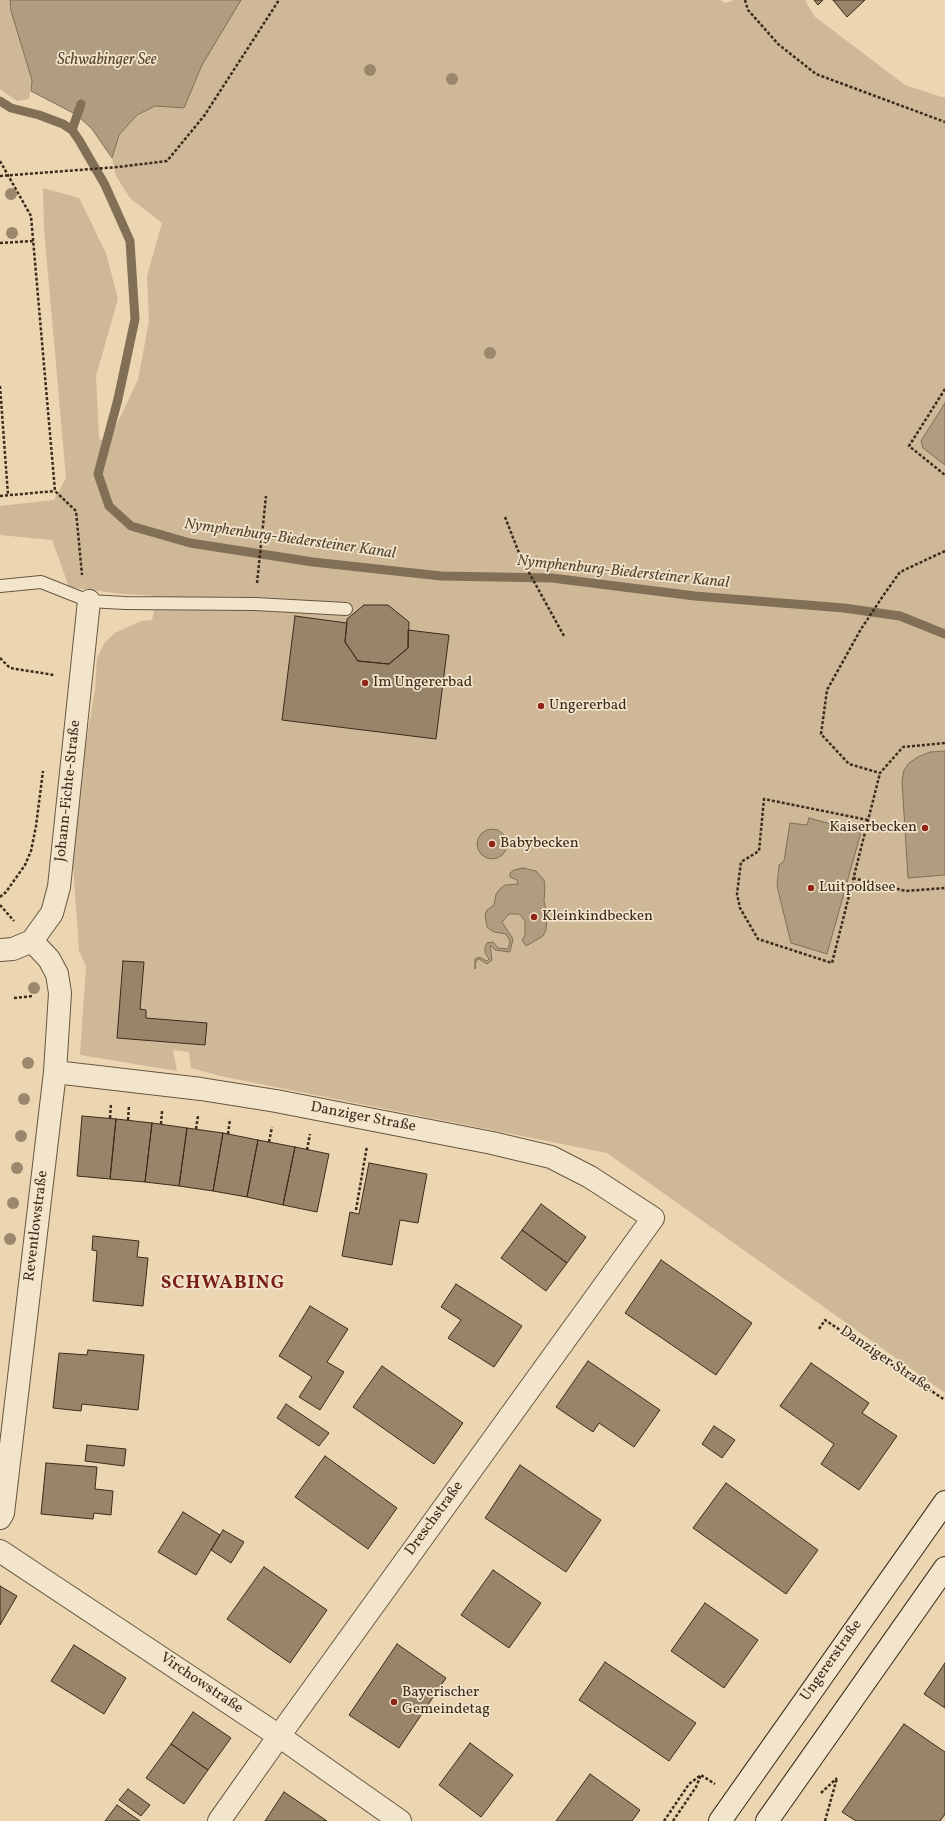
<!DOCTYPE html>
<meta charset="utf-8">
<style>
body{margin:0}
canvas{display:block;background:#ecd5b1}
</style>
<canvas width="945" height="1821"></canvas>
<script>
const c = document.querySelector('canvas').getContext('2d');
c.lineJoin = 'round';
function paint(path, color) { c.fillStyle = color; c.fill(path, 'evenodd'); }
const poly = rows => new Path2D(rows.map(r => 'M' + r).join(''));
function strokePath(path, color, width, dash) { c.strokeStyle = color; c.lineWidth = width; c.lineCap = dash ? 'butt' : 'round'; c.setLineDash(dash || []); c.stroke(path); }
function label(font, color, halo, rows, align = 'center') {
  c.font = font + ' Vollkorn,serif'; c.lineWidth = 3.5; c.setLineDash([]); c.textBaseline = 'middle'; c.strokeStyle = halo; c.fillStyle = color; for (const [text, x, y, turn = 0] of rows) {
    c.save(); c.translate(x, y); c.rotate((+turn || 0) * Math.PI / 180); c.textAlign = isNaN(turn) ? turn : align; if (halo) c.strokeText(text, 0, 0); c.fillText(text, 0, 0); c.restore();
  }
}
paint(poly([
 [0,0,10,0,11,11,32,80,29,99,17,101,0,89],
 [241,0,720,0,726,3,734,0,805,0,814,16,905,85,945,98,945,1393,607,1153,220,1076,191,1068,189,1052,173,1050,177,1071,80,1055,86,966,79,951,71,835,95,689,97,658,105,642,115,633,141,621,152,620,157,596,123,594,69,587,52,540,0,535,0,506,54,500,66,478,44,229,43,188,79,198,106,253,118,299,96,376,99,439,108,442,138,380,149,321,147,276,162,223,130,198,116,176,112,158,119,135,137,115,155,106,184,108,202,65]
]), '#ceb898');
const water = poly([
 [10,0,241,0,202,65,184,108,155,106,137,115,119,135,112,158,92,129,77,115,31,91,32,80,11,11,10,0],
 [945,403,945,465,923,448,921,441,945,403],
 [945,751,945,875,908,878,902,781,904,770,909,763,918,757,930,752,945,751],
 [809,818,861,832,827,954,791,943,777,886,779,865,784,861,790,823,807,825,809,818],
 '477 844a15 15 0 1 1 30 0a15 15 0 1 1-30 0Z',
 [523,868,536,871,544,880,545,887,544,901,547,914,546,930,543,936,526,946,522,940,525,935,525,921,519,914,509,914,502,922,513,939,510,952,495,950,490,945,492,960,487,964,479,959,476,961,475,969,475,959,479,957,487,961,489,959,485,953,485,947,487,943,493,942,498,948,508,949,510,941,506,934,494,932,487,927,485,915,487,910,494,905,496,894,501,888,505,885,518,884,517,880,510,877,510,873,514,870,523,868]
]);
paint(water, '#b09c7e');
strokePath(water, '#816f56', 1);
strokePath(poly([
 [0,101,11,108,39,115,63,124,72,130,79,140,105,185,130,241,135,319,118,399,98,474,109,506,131,526,190,543,313,562,441,576,552,578,695,596,844,608,900,616,945,634],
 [72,130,81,104]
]), '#816f56', 9);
const building = poly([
 [814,0,823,0,818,5,814,0],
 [833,0,865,0,847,17,833,0],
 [364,605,388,605,409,622,408,648,389,664,358,661,345,642,347,619,364,605],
 [295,616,347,623,345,642,358,661,389,664,408,648,408,630,449,635,436,739,282,720,295,616],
 [123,961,144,962,140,1009,146,1010,146,1018,207,1023,205,1045,117,1038,123,961],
 [82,1116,116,1119,110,1179,77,1176,82,1116],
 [116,1119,152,1123,145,1182,110,1179,116,1119],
 [152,1123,187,1128,179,1186,145,1182,152,1123],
 [187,1128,223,1133,213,1191,179,1186,187,1128],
 [223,1133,258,1140,247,1197,213,1191,223,1133],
 [258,1140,295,1147,283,1205,247,1197,258,1140],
 [295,1147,329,1154,317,1212,283,1205,295,1147],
 [369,1163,427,1174,418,1223,400,1220,392,1265,342,1256,350,1212,359,1214,369,1163],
 [541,1204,586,1237,567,1263,522,1230,541,1204],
 [522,1230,567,1263,546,1291,501,1258,522,1230],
 [93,1236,139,1241,137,1257,148,1258,143,1306,93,1301,97,1251,92,1250,93,1236],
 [661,1260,752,1323,716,1375,625,1313,661,1260],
 [456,1284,522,1326,494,1367,448,1338,461,1320,441,1307,456,1284],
 [310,1306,348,1329,327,1362,344,1372,320,1410,299,1397,312,1377,279,1356,310,1306],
 [88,1350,144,1355,138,1410,82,1404,81,1411,53,1408,59,1353,87,1355,88,1350],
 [588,1361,660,1410,634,1447,599,1423,593,1432,556,1407,588,1361],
 [811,1363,869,1403,862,1413,897,1436,859,1490,821,1464,834,1444,780,1406,811,1363],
 [382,1366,463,1423,434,1464,353,1407,382,1366],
 [286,1404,329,1433,319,1446,277,1418,286,1404],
 [714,1426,735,1440,722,1458,702,1444,714,1426],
 [87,1445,126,1449,124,1466,85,1461,87,1445],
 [325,1456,397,1508,368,1549,295,1497,325,1456],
 [46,1463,97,1467,95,1489,113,1491,111,1515,94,1513,93,1519,41,1514,46,1463],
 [520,1465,601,1520,566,1572,485,1518,520,1465],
 [726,1483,818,1550,786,1594,693,1528,726,1483],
 [183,1512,220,1535,196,1575,158,1552,183,1512],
 [223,1530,244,1542,231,1563,211,1550,223,1530],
 [264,1567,327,1610,290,1663,227,1619,264,1567],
 [493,1570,541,1603,509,1648,461,1615,493,1570],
 [0,1586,17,1596,0,1625,0,1586],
 [705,1603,758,1640,724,1688,671,1651,705,1603],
 [397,1644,446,1678,399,1748,349,1715,397,1644],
 [74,1645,126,1678,104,1714,51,1681,74,1645],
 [605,1662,696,1723,669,1761,579,1700,605,1662],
 [945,1663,945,1708,924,1694,945,1663],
 [193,1712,231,1738,208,1770,171,1744,193,1712],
 [904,1724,945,1752,945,1814,940,1821,856,1821,842,1812,904,1724],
 [470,1743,513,1775,481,1817,439,1785,470,1743],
 [171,1744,208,1770,184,1804,146,1778,171,1744],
 [590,1774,640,1810,632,1821,556,1821,590,1774],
 [128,1789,150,1805,141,1816,119,1800,128,1789],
 [284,1792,327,1821,265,1821,284,1792],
 [117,1805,140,1821,105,1821,117,1805]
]);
paint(building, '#978469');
strokePath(building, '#3b2c1b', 1);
const service = poly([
 [0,586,41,582,89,601,125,603,255,604,346,609]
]);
const minor = poly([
 [0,950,13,949,32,941,52,913,59,887,89,601],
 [55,1072,201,1089,276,1101,492,1143,551,1157,590,1177,653,1218,279,1736,219,1821],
 [0,1518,3,1513,55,1072,60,993,57,974,49,959,32,941],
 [0,1551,279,1736,400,1821]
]);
const secondary = poly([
 [720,1821,945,1502],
 [767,1821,945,1568]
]);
strokePath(service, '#675640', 14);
strokePath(minor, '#675640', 24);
strokePath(secondary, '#3b2c1b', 24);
strokePath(poly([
 [745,0,748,10,778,44,816,74,945,122],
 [0,161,31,216,55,491,76,511,82,575],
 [0,176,118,167,167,161,204,116,279,0],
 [0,243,33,241],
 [0,386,8,495],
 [945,389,909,446,945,475],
 [0,496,55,491],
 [505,517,521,558,564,636],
 [945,551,900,572,885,593,861,629,827,690,821,734,849,764,880,773,903,747,945,743],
 [257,583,266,496],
 [0,658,10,668,54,675],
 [868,820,764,799,759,851,741,862,737,894,740,908,758,939,832,963,880,773],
 [853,878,906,891,945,888],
 [0,897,6,892,25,865,31,851,36,826,43,771],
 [0,905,14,921],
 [14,998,33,996],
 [110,1118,111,1104],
 [128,1120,129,1106],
 [161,1124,162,1111],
 [196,1129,198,1116],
 [228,1134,230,1119],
 [269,1142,272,1127],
 [307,1150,310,1134],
 [356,1210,367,1146],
 [819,1329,825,1320,945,1400],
 [821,1793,837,1778],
 [664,1821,689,1784,701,1775,715,1784],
 [673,1821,696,1787,701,1775],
 [825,1821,837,1778]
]), '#3b2c1b', 2.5, [3, 2]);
strokePath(service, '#f3e4cc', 12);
strokePath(minor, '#f3e4cc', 22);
strokePath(secondary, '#f3e4cc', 22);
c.fillStyle = '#9b876c';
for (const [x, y] of [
 [370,70],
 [452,79],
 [11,194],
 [12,233],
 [490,353],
 [34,988],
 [28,1063],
 [24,1099],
 [21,1136],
 [17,1168],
 [13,1203],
 [10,1239]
]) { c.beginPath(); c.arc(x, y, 6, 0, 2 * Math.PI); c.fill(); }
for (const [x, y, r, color] of [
 [365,683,4,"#8f2418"],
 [541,706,4,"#8f2418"],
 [925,828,4,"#8f2418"],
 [492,844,4,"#8f2418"],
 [811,888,4,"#8f2418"],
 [534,917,4,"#8f2418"],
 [394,1702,4,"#8f2418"]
]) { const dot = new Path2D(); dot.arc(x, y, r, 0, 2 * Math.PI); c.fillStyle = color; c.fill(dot); strokePath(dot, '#f3e4cc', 1.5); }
label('15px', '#3b2c1b', '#f3e4cc', [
 ["Im Ungererbad",373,683],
 ["Ungererbad",549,706],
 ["Kaiserbecken",917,828,"right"],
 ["Babybecken",500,844],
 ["Luitpoldsee",819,888],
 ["Kleinkindbecken",542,917],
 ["Bayerischer",402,1693],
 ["Gemeindetag",402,1710]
], 'left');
label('15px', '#3b2c1b', '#f3e4cc', [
 ["Johann-Fichte-Straße",69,791,-84],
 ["Danziger Straße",363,1118,11],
 ["Reventlowstraße",37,1226,-83],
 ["Danziger Straße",885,1360,34],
 ["Dreschstraße",435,1519,-54],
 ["Ungererstraße",832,1661,-55],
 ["Virchowstraße",201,1684,34]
]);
label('italic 16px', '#584834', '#f3e4cc', [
 ["Schwabinger See",107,61],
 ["Nymphenburg-Biedersteiner Kanal",290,540,8],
 ["Nymphenburg-Biedersteiner Kanal",623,573,6]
]);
c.letterSpacing = '1px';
label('bold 19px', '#7a1f14', '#f3e4cc', [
 ["SCHWABING",223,1285]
]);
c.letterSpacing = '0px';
</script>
